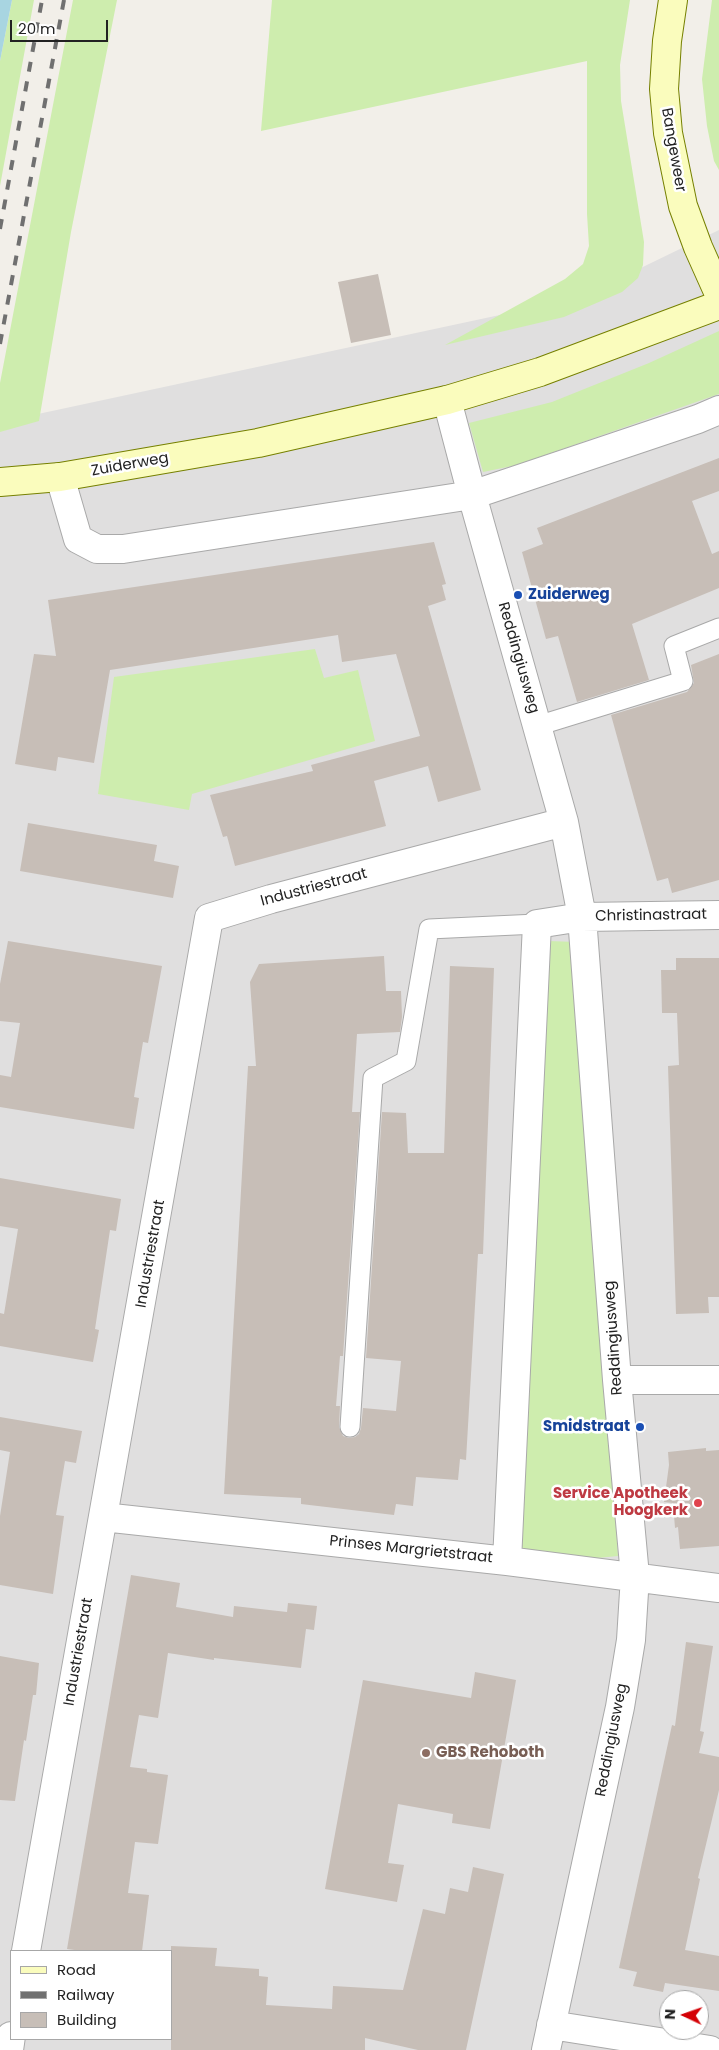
<!DOCTYPE html>
<style>
body{margin:0}
#map{position:relative;width:719px;height:2050px;overflow:hidden;background:#f2efe9;font-family:Poppins,sans-serif}
canvas{display:block}
.legend{position:absolute;left:10px;top:1950px;width:162px;height:90px;box-sizing:border-box;background:#fff;border:1px solid #a7a7a7;margin:0;padding:6px 9px;list-style:none;font-size:15px;color:#222}
.legend li{display:flex;align-items:center;gap:10px;height:25px}
.legend b{width:25px;border:1px solid #a7a7a7}
.north{position:absolute;left:659px;top:1990px;width:50px;height:50px;box-sizing:border-box;background:#fff;border:1px solid #a7a7a7;border-radius:50%;rotate:273deg;font-size:14px;font-weight:700;line-height:20px;text-align:center;color:#222}
.north::after{content:'';display:block;margin:auto;width:18px;height:22px;background:#d40005;clip-path:polygon(50% 0,100% 100%,50% 72%,0 100%)}
.scale{position:absolute;left:10px;top:20px;width:98px;height:22px;box-sizing:border-box;border:2px solid #222;border-top:0;padding-left:6px;font-size:15px;line-height:18px;white-space:nowrap;color:#222;-webkit-text-stroke:4px #fff;paint-order:stroke}
</style>
<div id="map">
<canvas width="719" height="2050"></canvas>
<ul class="legend">
<li><b style="height:6px;background:#fafcbd"></b>Road</li>
<li><b style="height:6px;background:#707070"></b>Railway</li>
<li><b style="height:14px;background:#c7beb7"></b>Building</li>
</ul>
<div class="north">N</div>
<div class="scale">20 m</div>
</div>
<script>
const c = document.querySelector('canvas').getContext('2d');
c.lineJoin = 'round';
function paint(path, color) { c.fillStyle = color; c.fill(path, 'evenodd'); }
const poly = rows => new Path2D(rows.map(r => 'M' + r).join(''));
function strokePath(path, color, width, dash) { c.strokeStyle = color; c.lineWidth = width; c.lineCap = dash ? 'butt' : 'round'; c.setLineDash(dash || []); c.stroke(path); }
function label(font, color, halo, rows, align = 'center') {
  c.font = font + ' Poppins,sans-serif'; c.lineWidth = 5; c.setLineDash([]); c.textBaseline = 'middle'; c.strokeStyle = halo; c.fillStyle = color; for (const [text, x, y, turn = 0] of rows) {
    c.save(); c.translate(x, y); c.rotate((+turn || 0) * Math.PI / 180); c.textAlign = isNaN(turn) ? turn : align; if (halo) c.strokeText(text, 0, 0); c.fillText(text, 0, 0); c.restore();
  }
}
paint(poly([
 [719,230,719,2050,0,2050,0,415,38,414,579,298],
 [11,1951,171,1951,171,2039,11,2039],
 [669,2000,699,2000,699,2030,669,2030]
]), '#e0dfdf');
paint(poly([
 [12,0,34,0,0,186,0,61],
 [73,0,117,0,71,232,39,421,0,432,0,383],
 [272,0,630,0,620,65,621,101,644,242,643,265,638,278,622,292,564,317,445,345,565,279,583,264,589,246,587,214,587,61,261,131],
 [712,0,719,0,719,170,714,161,707,126,702,79],
 [719,331,719,394,517,465,483,472,469,423,552,402,649,363],
 [315,649,324,678,358,670,375,741,192,794,189,810,98,794,114,677],
 [548,941,577,942,618,1556,597,1558,515,1551]
]), '#ceedae');
paint(poly([
 [0,0,12,0,0,61]
]), '#a8d5e1');
paint(poly([
 [378,274,391,335,351,343,338,282],
 [719,458,719,491,692,501,712,554,719,551,719,588,632,624,649,680,577,702,558,636,546,639,522,552,543,544,537,528],
 [434,542,446,584,442,585,446,600,428,606,481,790,438,802,428,766,374,781,386,826,235,866,227,836,223,837,210,795,313,771,311,765,420,736,396,654,342,662,338,635,110,670,94,763,58,757,56,771,15,764,34,654,56,656,48,600],
 [719,654,719,880,672,893,668,878,657,881,611,715,687,692,694,683,691,665],
 [28,823,157,845,154,861,179,866,173,898,20,871],
 [8,941,162,966,148,1043,143,1042,134,1097,139,1098,134,1129,0,1107,0,1075,11,1077,20,1023,0,1021,0,984],
 [384,956,386,991,401,991,402,1017,400,1032,357,1034,352,1112,360,1112,343,1356,340,1356,336,1406,340,1406,339,1427,343,1436,349,1438,355,1437,359,1434,361,1428,363,1408,396,1411,401,1361,366,1358,382,1112,406,1113,408,1153,444,1153,450,966,494,968,483,1254,478,1254,466,1460,460,1459,458,1480,416,1477,413,1506,396,1504,394,1515,301,1504,301,1498,224,1494,248,1066,256,1066,250,982,259,964],
 [676,958,719,958,719,1297,708,1297,709,1313,676,1314,668,1066,679,1065,677,1013,662,1013,661,970,676,970],
 [0,1178,121,1199,116,1231,110,1230,95,1329,99,1330,93,1362,0,1346,0,1313,4,1314,18,1229,0,1226],
 [0,1417,82,1431,76,1463,65,1461,56,1515,64,1516,53,1594,0,1585,0,1516,10,1452,0,1450],
 [706,1448,706,1451,719,1450,719,1546,680,1549,678,1527,675,1528,673,1503,664,1502,669,1465,668,1452],
 [131,1575,180,1583,176,1607,233,1617,234,1606,287,1612,288,1603,317,1606,314,1630,306,1629,301,1668,214,1658,214,1660,168,1653,158,1718,139,1715,130,1767,147,1769,147,1772,168,1775,158,1844,135,1842,128,1893,149,1895,142,1951,82,1951,67,1949],
 [686,1642,713,1646,700,1731,704,1732,699,1753,719,1757,719,1790,698,1878,700,1879,685,1950,719,1956,719,1991,665,1983,663,1992,633,1986,637,1972,619,1968,672,1725,675,1726],
 [0,1656,39,1663,36,1695,33,1695,26,1741,24,1740,15,1801,0,1800],
 [475,1672,516,1680,490,1829,452,1823,453,1814,398,1804,388,1863,404,1865,397,1902,325,1889,363,1680,471,1698],
 [473,1867,504,1874,466,2050,418,2050,365,2038,365,2050,171,2050,171,1946,217,1948,215,1966,259,1969,259,1976,268,1977,266,2005,332,2009,333,1986,403,1990,423,1909,445,1914,450,1888,468,1892]
]), '#c7beb7');
const lane = poly([
 [537,726,683,681,674,646,719,628],
 [350,1427,373,1078,406,1061,429,929,537,924]
]);
const street = poly([
 [447,400,472,495,564,822,582,917,617,1380,635,1576,631,1640,620,1707,546,2050],
 [60,477,78,539,97,549,123,549,472,495,698,419,719,410],
 [617,1380,719,1380],
 [103,1517,507,1561,719,1588],
 [507,1561,537,924,582,917,719,915],
 [26,1951,209,918,271,899,564,822],
 [551,2025,710,2050],
 [9,2050,11,2036]
]);
const secondary = poly([
 [673,0,667,41,664,89,668,133,683,206,698,247,719,294],
 [0,482,60,477,258,443,447,400,540,372,719,305]
]);
strokePath(lane, '#a9a9a9', 21);
strokePath(street, '#a9a9a9', 30);
strokePath(secondary, '#768001', 30);
strokePath(lane, '#fff', 19);
strokePath(street, '#fff', 28);
strokePath(secondary, '#fafcbd', 28);
strokePath(poly([
 [0,229,42,0],
 [0,344,64,0]
]), '#707070', 4, [10, 10]);
for (const [x, y, r, color] of [
 [518,595,5,"#1a4fb4"],
 [640,1427,5,"#1a4fb4"],
 [698,1503,5,"#e0444e"],
 [426,1753,5,"#8d6e63"]
]) { const dot = new Path2D(); dot.arc(x, y, r, 0, 2 * Math.PI); c.fillStyle = color; c.fill(dot); strokePath(dot, '#fff', 2); }
label('15px', '#222', '#fff', [
 ["Bangeweer",673,150,80],
 ["Zuiderweg",130,465,-10],
 ["Reddingiusweg",518,658,74],
 ["Industriestraat",314,888,-15],
 ["Christinastraat",651,916,-1],
 ["Industriestraat",151,1254,-80],
 ["Reddingiusweg",614,1338,-94],
 ["Prinses Margrietstraat",411,1550,6],
 ["Industriestraat",79,1652,-80],
 ["Reddingiusweg",612,1740,-79]
]);
label('bold 15px', '#164399', '#fff', [
 ["Zuiderweg",528,595],
 ["Smidstraat",630,1427,"right"]
], 'left');
label('bold 15px', '#be3a42', '#fff', [
 ["Service Apotheek",688,1494],
 ["Hoogkerk",688,1511]
], 'right');
label('bold 15px', '#785e54', '#fff', [
 ["GBS Rehoboth",436,1753]
], 'left');
</script>
